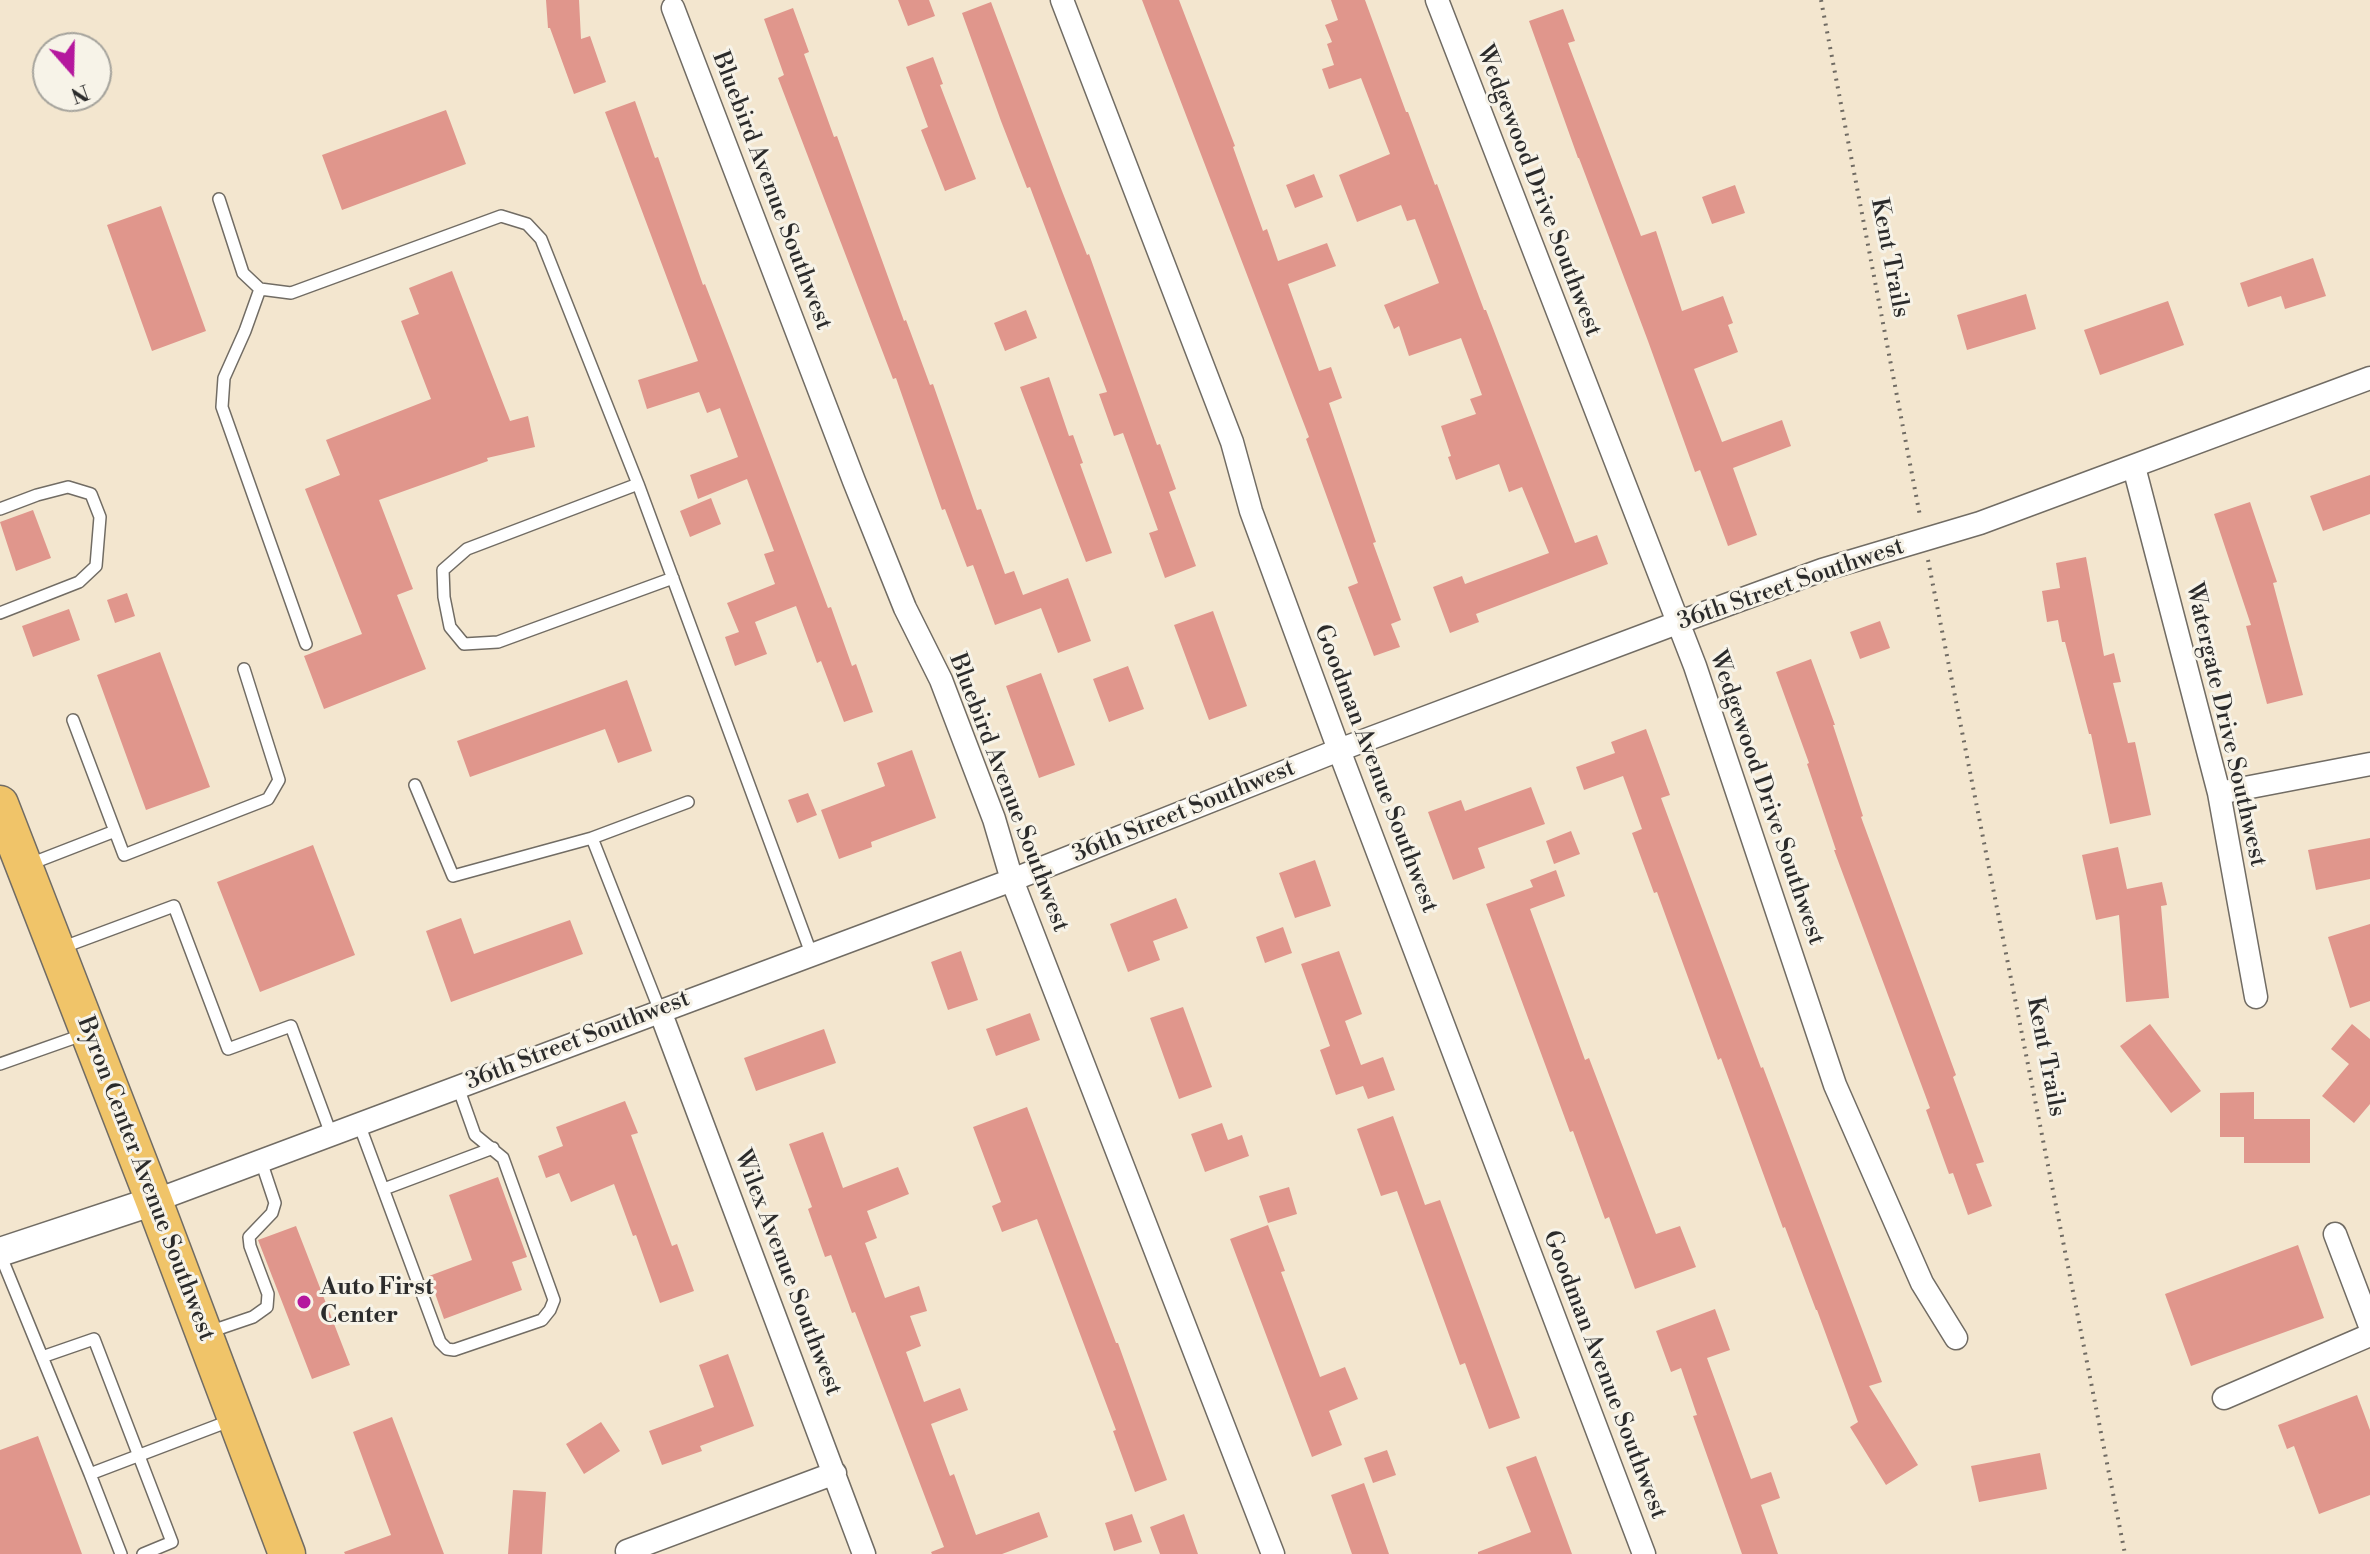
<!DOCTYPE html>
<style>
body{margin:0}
#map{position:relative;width:2370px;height:1554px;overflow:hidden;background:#f3e6cf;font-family:"Libre Bodoni",serif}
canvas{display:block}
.north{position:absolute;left:32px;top:32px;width:80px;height:80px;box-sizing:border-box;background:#f7f3e8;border:2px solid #a5a39c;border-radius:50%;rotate:160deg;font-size:22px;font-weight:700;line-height:32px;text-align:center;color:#2b2b2b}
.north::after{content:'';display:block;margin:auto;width:28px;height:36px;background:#b5179e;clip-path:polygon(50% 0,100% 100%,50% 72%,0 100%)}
</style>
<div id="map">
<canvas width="2370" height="1554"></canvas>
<div class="north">N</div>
</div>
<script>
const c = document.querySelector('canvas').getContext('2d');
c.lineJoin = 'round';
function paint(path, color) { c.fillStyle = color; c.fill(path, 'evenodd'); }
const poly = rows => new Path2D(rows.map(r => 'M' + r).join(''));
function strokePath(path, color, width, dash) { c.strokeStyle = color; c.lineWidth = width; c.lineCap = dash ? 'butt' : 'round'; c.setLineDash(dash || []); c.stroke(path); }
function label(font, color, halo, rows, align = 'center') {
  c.font = font + ' "Libre Bodoni",serif'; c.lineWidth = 6; c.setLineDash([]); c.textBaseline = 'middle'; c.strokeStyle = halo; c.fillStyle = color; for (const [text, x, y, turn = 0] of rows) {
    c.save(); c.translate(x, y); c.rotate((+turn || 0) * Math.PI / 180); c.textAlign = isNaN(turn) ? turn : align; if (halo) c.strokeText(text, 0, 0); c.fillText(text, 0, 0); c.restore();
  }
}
paint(poly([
 [546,0,579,0,581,39,590,36,606,82,574,94,550,28,548,28],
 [898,0,929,0,935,16,908,26],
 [1142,0,1179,0,1235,146,1233,147,1263,231,1267,229,1278,261,1327,243,1336,266,1288,284,1319,371,1331,367,1342,398,1329,403,1376,542,1373,543,1401,620,1391,624,1400,647,1374,656,1348,587,1358,583,1306,439,1309,437],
 [1331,0,1365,0,1406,112,1408,112,1435,185,1437,184,1484,310,1486,310,1575,543,1597,535,1608,564,1476,614,1479,622,1450,633,1433,587,1462,576,1465,584,1549,553,1522,487,1509,492,1499,464,1456,480,1448,457,1451,456,1441,426,1476,414,1470,399,1482,395,1461,338,1409,356,1399,326,1394,329,1384,305,1439,283,1415,219,1407,221,1401,205,1357,222,1339,175,1390,154,1361,78,1329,89,1322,69,1334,65,1327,44,1332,42,1325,25,1338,20],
 [991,2,1062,191,1087,255,1089,254,1157,445,1160,444,1176,489,1169,492,1196,566,1165,578,1149,533,1158,530,1123,433,1114,436,1099,394,1107,392,1030,187,1027,188,1001,121,962,13],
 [793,8,809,52,804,54,834,137,837,136,904,321,906,320,930,385,933,384,977,510,981,509,1005,574,1014,571,1023,595,1068,578,1091,641,1058,653,1041,608,995,625,973,565,967,567,945,509,942,510,896,378,893,379,778,78,784,75,764,19],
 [1563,9,1575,41,1568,43,1641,236,1656,231,1682,311,1723,296,1733,323,1728,325,1738,352,1694,369,1722,442,1782,420,1791,446,1733,468,1757,535,1728,546,1700,470,1695,472,1648,341,1579,158,1578,158,1529,21],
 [933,57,943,84,940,85,976,179,945,191,921,130,928,127,906,67],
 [635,101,655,158,658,157,703,285,705,284,732,354,828,608,831,607,852,666,856,664,873,712,844,722,821,661,817,663,796,606,755,622,767,654,735,666,725,637,739,632,727,603,775,584,764,554,774,551,747,479,698,499,690,475,738,457,720,408,707,413,699,392,647,409,638,380,698,361,605,112],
 [446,110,466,164,342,210,322,155],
 [1314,174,1323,197,1295,208,1286,185],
 [1735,185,1745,213,1712,224,1702,197],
 [161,206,206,331,152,351,107,225],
 [2313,258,2326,296,2285,309,2281,296,2248,307,2240,283],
 [452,271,510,421,528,416,535,447,487,458,488,461,379,500,413,589,397,595,426,669,324,709,304,656,362,634,305,489,340,475,326,440,431,399,401,321,419,314,409,288],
 [2026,294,2036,329,1967,350,1957,315],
 [2168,301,2184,345,2100,375,2084,330],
 [1026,310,1037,338,1005,351,994,323],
 [1049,377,1069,436,1073,435,1083,463,1080,464,1112,553,1086,562,1020,387],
 [2370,475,2370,514,2323,531,2310,496],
 [711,498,721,524,690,537,680,511],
 [2250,502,2277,582,2273,583,2303,695,2267,704,2246,626,2251,625,2214,514],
 [33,510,51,558,16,571,0,522],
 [2086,557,2104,656,2114,653,2121,682,2113,683,2128,743,2135,742,2151,815,2110,824,2091,734,2089,734,2065,642,2062,642,2058,620,2047,622,2042,591,2060,588,2056,563],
 [127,593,135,616,115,623,107,600],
 [69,609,80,640,33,657,22,626],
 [1213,611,1247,706,1209,720,1174,625],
 [1880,621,1890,648,1860,659,1850,632],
 [160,652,210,787,146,810,97,675],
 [1811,659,1835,725,1833,725,1863,816,1861,817,1956,1075,1953,1077,1984,1162,1976,1164,1992,1206,1968,1215,1953,1173,1949,1174,1926,1110,1930,1108,1834,850,1836,850,1807,764,1809,763,1776,672],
 [1128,666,1144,709,1109,722,1093,679],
 [1041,673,1075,765,1039,778,1006,686],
 [627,680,652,751,618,763,605,729,470,777,457,741],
 [1646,729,1670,795,1661,798,1761,1068,1763,1067,1882,1382,1869,1386,1918,1465,1886,1485,1850,1427,1858,1422,1817,1310,1816,1310,1785,1227,1783,1228,1721,1058,1718,1060,1657,892,1654,893,1632,833,1642,829,1623,776,1584,790,1576,767,1615,753,1611,742],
 [912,750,936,818,871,842,872,847,839,859,821,810,885,786,877,763],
 [1531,787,1545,824,1478,848,1485,868,1453,880,1428,812,1461,800,1465,811],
 [808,793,817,815,797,823,788,800],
 [1571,831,1580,854,1554,864,1546,841],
 [2370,838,2370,879,2316,890,2308,850],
 [313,845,355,955,260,992,217,882],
 [2118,847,2127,889,2162,882,2167,905,2161,906,2169,998,2126,1002,2119,915,2096,920,2082,855],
 [1315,860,1331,906,1295,918,1279,873],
 [1556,870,1565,896,1530,909,1585,1060,1589,1058,1656,1234,1680,1226,1696,1267,1635,1289,1609,1217,1605,1219,1573,1131,1570,1132,1486,904,1533,887,1530,880],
 [1176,898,1188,928,1153,941,1160,960,1128,972,1110,924],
 [461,918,474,954,570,920,583,954,451,1002,426,931],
 [2370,924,2370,1001,2350,1008,2328,937],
 [1283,927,1292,953,1265,963,1256,937],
 [961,951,978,1000,948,1010,931,962],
 [1339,951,1362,1014,1345,1021,1361,1065,1383,1057,1395,1090,1368,1099,1363,1086,1336,1095,1320,1050,1330,1046,1301,964],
 [1183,1007,1212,1087,1179,1099,1150,1018],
 [1030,1013,1040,1040,996,1056,986,1029],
 [2150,1024,2201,1091,2171,1113,2120,1046],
 [2352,1024,2370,1039,2370,1104,2354,1123,2322,1096,2349,1064,2331,1049],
 [824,1029,836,1063,756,1091,744,1058],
 [2254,1092,2254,1119,2310,1119,2310,1163,2244,1163,2244,1137,2220,1137,2220,1093],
 [625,1101,638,1133,631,1135,672,1246,677,1244,694,1291,660,1303,636,1235,633,1236,614,1184,571,1202,559,1173,546,1178,538,1156,563,1146,556,1127],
 [1027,1107,1116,1343,1118,1343,1167,1480,1135,1492,1113,1431,1116,1430,1037,1219,1002,1232,992,1206,1001,1202,973,1127],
 [1393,1116,1425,1205,1440,1200,1520,1418,1489,1429,1465,1363,1460,1365,1397,1191,1381,1196,1357,1129],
 [1222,1123,1228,1140,1242,1135,1249,1156,1205,1172,1191,1134],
 [823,1132,843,1188,898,1167,909,1194,867,1211,877,1238,865,1243,885,1298,919,1286,927,1311,910,1316,921,1346,906,1352,924,1402,960,1388,968,1410,931,1424,950,1476,954,1474,976,1535,1039,1512,1048,1537,1002,1554,932,1554,931,1552,944,1547,855,1312,852,1313,831,1255,825,1257,808,1209,812,1207,789,1144],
 [498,1177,527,1257,512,1262,522,1290,444,1319,429,1276,472,1260,449,1195],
 [1289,1187,1297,1214,1268,1223,1259,1196],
 [1268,1225,1285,1271,1281,1272,1320,1377,1345,1367,1358,1399,1329,1411,1342,1445,1312,1457,1230,1239],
 [296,1226,350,1365,312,1379,258,1240],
 [2298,1245,2324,1318,2191,1366,2165,1294],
 [1715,1309,1730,1350,1707,1358,1751,1479,1771,1472,1780,1498,1761,1505,1778,1554,1742,1554,1693,1416,1697,1415,1681,1368,1671,1372,1656,1331],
 [728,1354,754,1426,700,1446,702,1451,662,1465,649,1431,714,1407,699,1365],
 [2357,1395,2370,1430,2370,1495,2319,1514,2294,1446,2287,1449,2278,1425],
 [392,1417,431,1520,444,1554,345,1554,344,1552,391,1535,353,1432],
 [601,1422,620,1451,584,1474,566,1444],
 [38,1436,82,1554,0,1554,0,1450],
 [1387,1450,1396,1475,1373,1483,1364,1458],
 [2040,1453,2047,1489,1979,1502,1971,1466],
 [1536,1456,1572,1554,1478,1554,1478,1552,1531,1532,1506,1467],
 [1364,1483,1389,1554,1352,1554,1331,1495],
 [513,1490,546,1492,542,1554,508,1554],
 [1132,1514,1142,1542,1114,1551,1105,1523],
 [1184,1514,1198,1554,1160,1554,1150,1527]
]), '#e0968c');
const service = poly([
 [219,199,243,273,260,289,291,293,501,216,527,224,541,239,638,484,811,953],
 [260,289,245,331,224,378,222,407,306,644],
 [638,484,467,549,443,570,444,597,450,627,464,644,498,642,673,578],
 [0,509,37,495,68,487,91,494,100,517,96,566,79,582,0,613],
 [73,720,124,855,268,799,279,780,244,669],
 [415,785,453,876,592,838,660,1011],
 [592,838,688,802],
 [30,864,115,831],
 [61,948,174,906,228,1049,291,1026,331,1134],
 [0,1064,85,1034],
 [359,1124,440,1342,447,1349,454,1350,542,1320,550,1310,554,1300,503,1158,475,1135,458,1087],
 [384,1189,493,1148],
 [0,1254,90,1474,232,1420],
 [209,1332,253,1317,267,1307,268,1294,250,1246,249,1237,272,1213,275,1203,261,1161],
 [42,1357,94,1339,172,1542,143,1554],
 [90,1474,121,1554]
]);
const minor = poly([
 [1062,0,1232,442,1251,511,1339,750,1644,1554],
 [1437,0,1695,666,1835,1085,1922,1283,1956,1338],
 [673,8,854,481,905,608,941,680,994,819,1012,880,1273,1554],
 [2134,467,2219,793,2256,997],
 [2219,793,2370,764],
 [660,1011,864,1554],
 [154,1201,1012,880,1339,750,1677,623,1822,570,1980,523,2370,378],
 [2335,1234,2370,1326],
 [2224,1398,2370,1335],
 [627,1551,835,1473]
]);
const tertiary = poly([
 [0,1252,154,1201]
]);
const primary = poly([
 [0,804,154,1201,287,1554]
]);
strokePath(service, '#716c64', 14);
strokePath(minor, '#716c64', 25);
strokePath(tertiary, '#716c64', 31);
strokePath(primary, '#716c64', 39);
strokePath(poly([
 [1821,0,1920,516],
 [1928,560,2125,1554]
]), '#716c64', 4, [2, 6]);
strokePath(service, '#fff', 11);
strokePath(minor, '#fff', 22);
strokePath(tertiary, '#fff', 28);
strokePath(primary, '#f0c469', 36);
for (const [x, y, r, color] of [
 [304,1302,8,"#b5179e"]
]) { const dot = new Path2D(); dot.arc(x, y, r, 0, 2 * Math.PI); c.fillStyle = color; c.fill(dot); strokePath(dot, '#f7f3e8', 3); }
label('24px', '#2b2b2b', '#f7f3e8', [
 ["Bluebird Avenue Southwest",771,191,69],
 ["Wedgewood Drive Southwest",1538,191,69],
 ["Kent Trails",1889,258,79],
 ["36th Street Southwest",1791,585,-19],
 ["Watergate Drive Southwest",2225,725,77],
 ["Goodman Avenue Southwest",1375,769,69],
 ["Bluebird Avenue Southwest",1008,793,69],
 ["Wedgewood Drive Southwest",1766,798,71],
 ["36th Street Southwest",1184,812,-22],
 ["36th Street Southwest",578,1041,-21],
 ["Kent Trails",2045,1057,79],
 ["Byron Center Avenue Southwest",145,1179,69],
 ["Wilex Avenue Southwest",787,1273,69],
 ["Goodman Avenue Southwest",1604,1375,69]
]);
label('bold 24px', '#2b2b2b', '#f7f3e8', [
 ["Auto First",320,1288],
 ["Center",320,1316]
], 'left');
</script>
